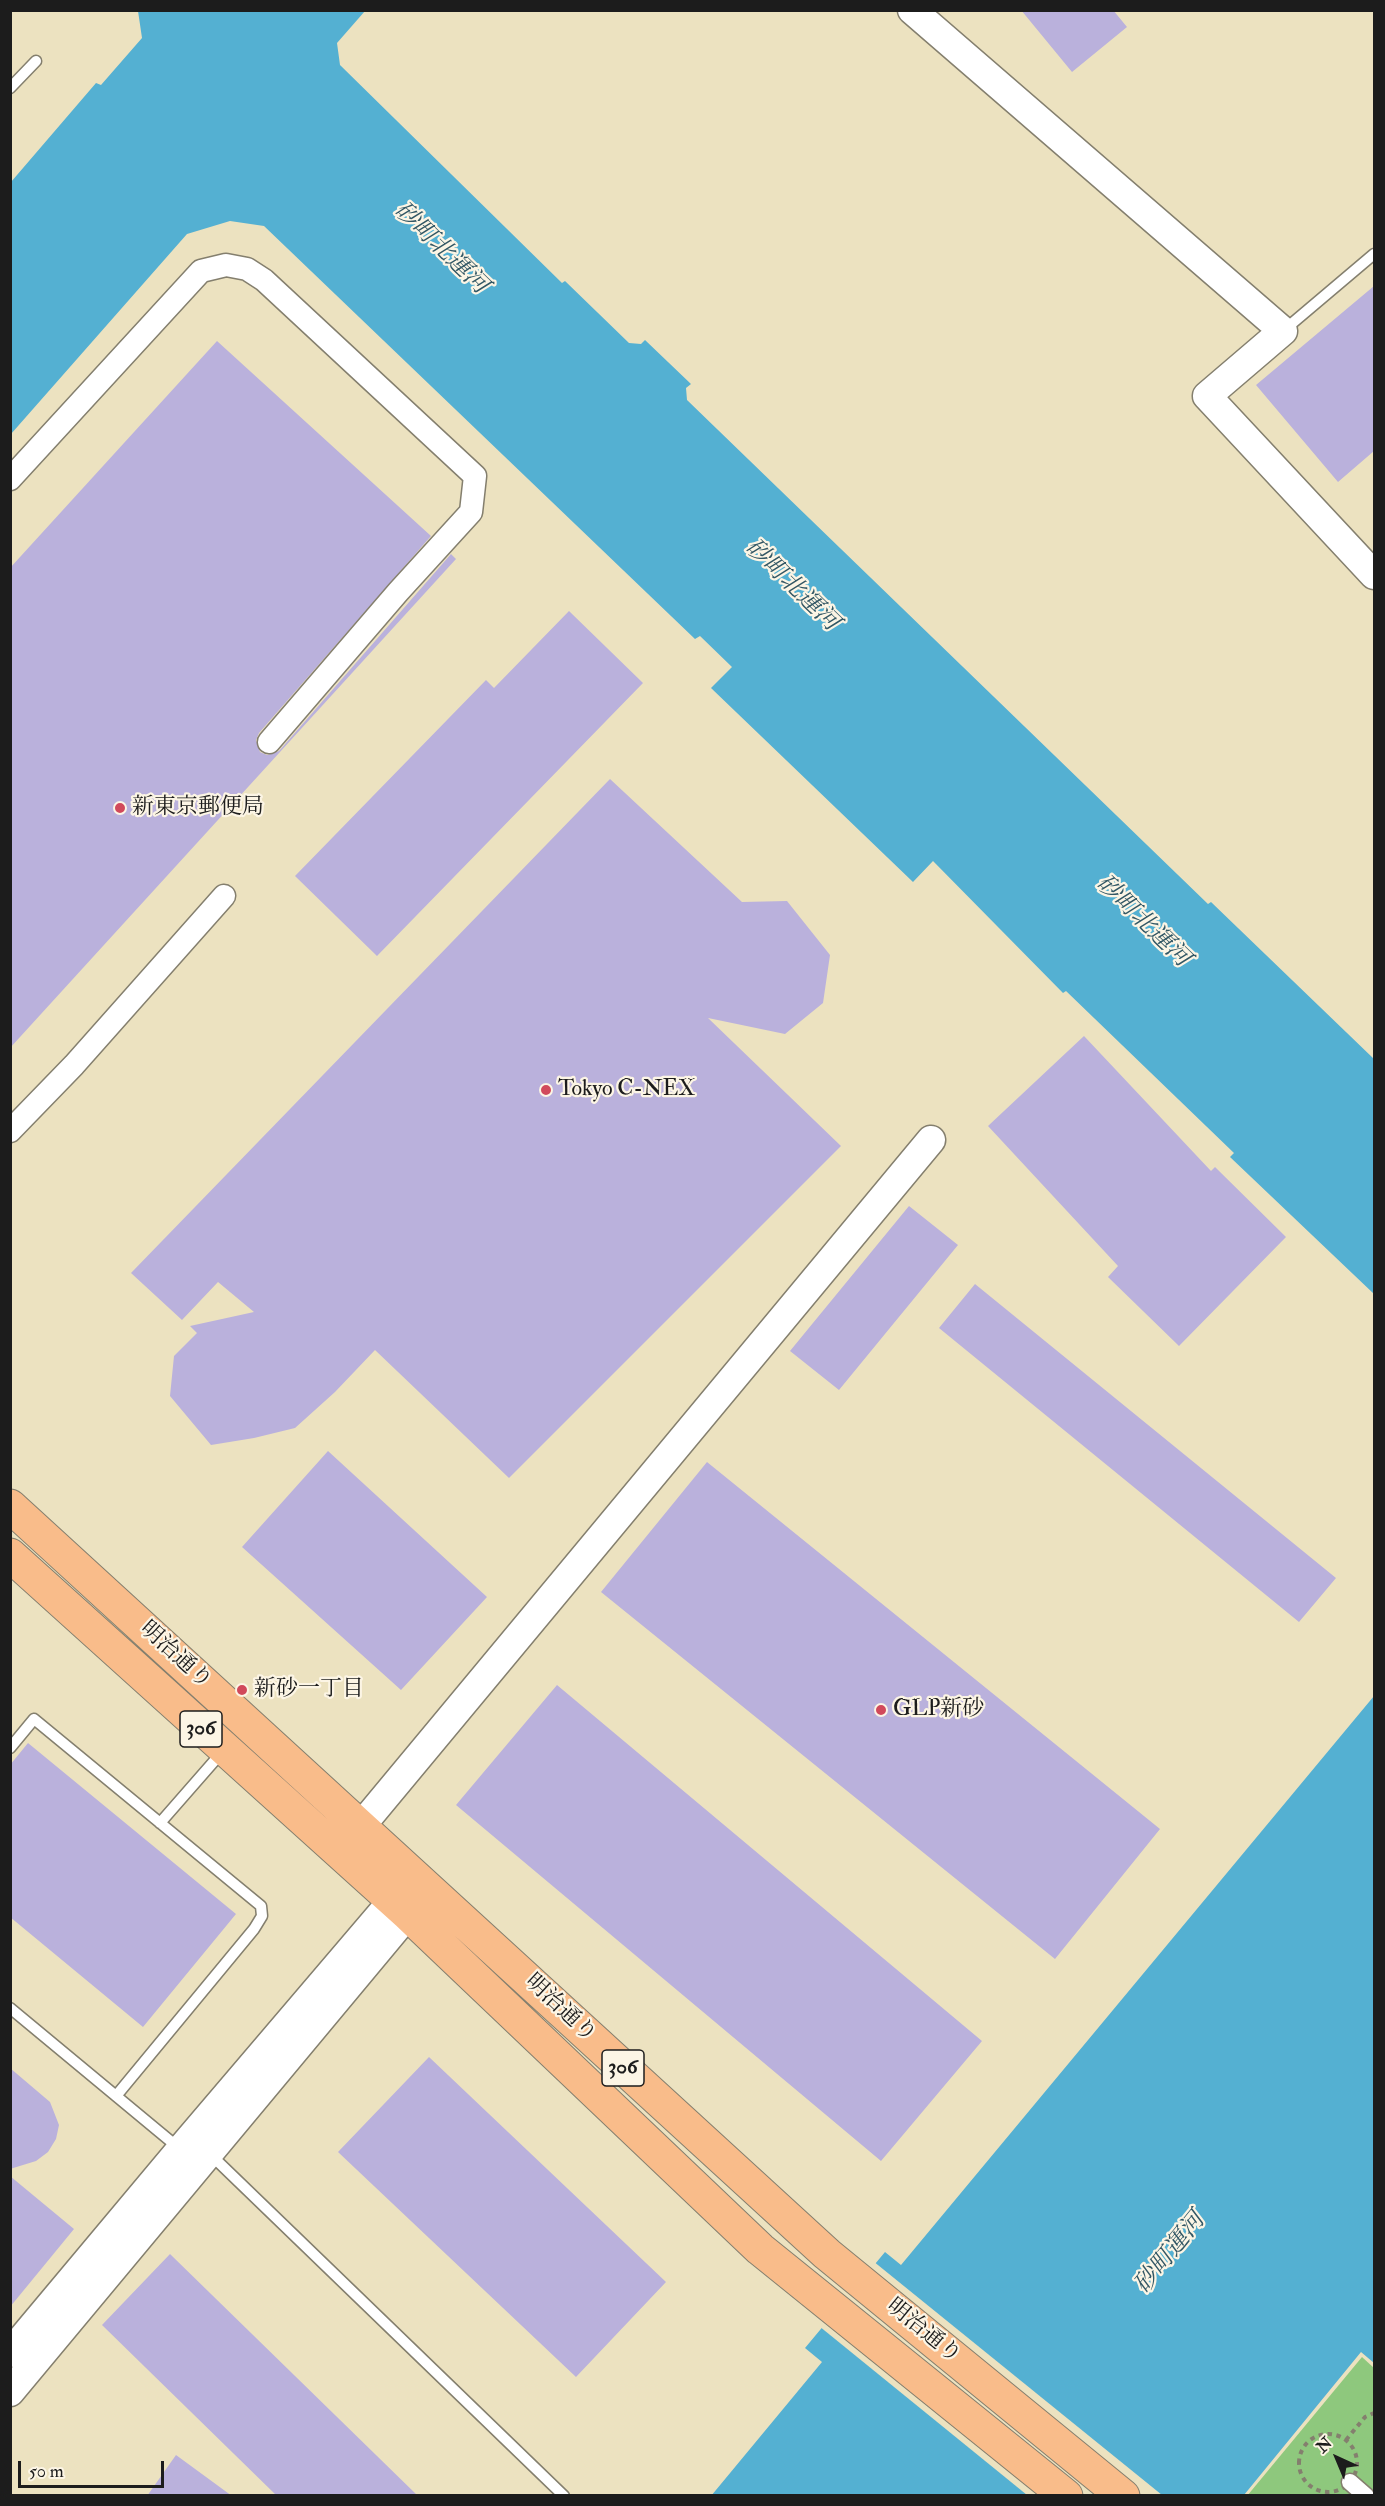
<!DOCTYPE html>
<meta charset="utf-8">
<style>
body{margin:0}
#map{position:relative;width:1385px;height:2506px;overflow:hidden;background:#ece2c0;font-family:"IM FELL Double Pica",serif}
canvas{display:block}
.frame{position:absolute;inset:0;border:12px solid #1c1c1c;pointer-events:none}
.north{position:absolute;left:1307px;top:2428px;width:60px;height:60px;-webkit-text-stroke:4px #fcf5e5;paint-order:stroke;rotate:316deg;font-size:16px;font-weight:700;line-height:24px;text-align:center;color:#1c1c1c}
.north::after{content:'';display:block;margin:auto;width:21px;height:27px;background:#1c1c1c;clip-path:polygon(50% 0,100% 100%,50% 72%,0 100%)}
.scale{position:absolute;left:18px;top:2461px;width:146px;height:27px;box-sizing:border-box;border:3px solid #1c1c1c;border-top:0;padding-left:8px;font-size:18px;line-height:21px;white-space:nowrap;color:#1c1c1c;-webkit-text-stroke:4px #fcf5e5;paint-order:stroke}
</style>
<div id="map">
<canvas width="1385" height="2506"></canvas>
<div class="frame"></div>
<div class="north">N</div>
<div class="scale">50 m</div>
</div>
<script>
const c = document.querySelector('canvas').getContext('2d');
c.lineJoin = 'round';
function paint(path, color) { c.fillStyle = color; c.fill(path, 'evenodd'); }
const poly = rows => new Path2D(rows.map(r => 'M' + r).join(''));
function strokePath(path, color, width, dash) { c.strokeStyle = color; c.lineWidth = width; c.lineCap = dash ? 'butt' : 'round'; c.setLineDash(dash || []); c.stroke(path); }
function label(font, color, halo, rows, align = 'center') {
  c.font = font + ' "IM FELL Double Pica","Noto Serif JP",serif'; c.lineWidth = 4.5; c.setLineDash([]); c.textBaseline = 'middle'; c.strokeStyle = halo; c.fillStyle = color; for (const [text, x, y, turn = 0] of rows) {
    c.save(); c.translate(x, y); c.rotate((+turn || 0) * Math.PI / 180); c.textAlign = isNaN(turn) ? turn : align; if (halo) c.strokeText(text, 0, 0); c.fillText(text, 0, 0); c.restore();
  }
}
paint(poly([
 [1362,2357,1374,2368,1374,2495,1247,2496]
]), '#8ec87d');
paint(poly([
 [138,11,365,11,337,43,340,65,562,283,565,281,629,343,641,344,645,340,691,384,686,388,687,400,1208,904,1211,902,1374,1059,1374,1294,1230,1157,1234,1153,1066,991,1063,993,933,861,913,882,711,688,732,667,700,636,695,639,264,226,230,221,187,234,11,434,11,182,96,83,101,85,142,38],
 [1374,1696,1374,2363,1361,2352,1244,2495,711,2496,822,2362,805,2348,885,2252,901,2265]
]), '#54b0d2');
paint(poly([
 [873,2261,1162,2495,1027,2495,819,2326]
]), '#ece2c0');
paint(poly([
 [1021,10,1113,10,1127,27,1072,72],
 [1374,286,1374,451,1338,482,1256,385],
 [217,341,431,536,259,733,256,740,260,752,267,755,279,751,451,554,456,559,10,1048,10,568],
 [569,611,643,683,377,956,295,876,486,680,494,688],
 [610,779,742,902,787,901,830,955,823,1003,785,1034,708,1018,841,1146,509,1478,375,1350,335,1392,295,1428,254,1438,211,1445,170,1396,174,1356,197,1333,190,1326,254,1312,218,1282,182,1320,131,1273],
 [1084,1036,1211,1171,1215,1167,1286,1237,1179,1346,1108,1277,1118,1266,988,1126],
 [909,1206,958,1245,839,1390,790,1351],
 [975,1284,1336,1578,1299,1622,939,1328],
 [328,1451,487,1597,401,1690,242,1547],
 [707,1462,1160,1829,1055,1959,601,1592],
 [557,1685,982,2041,881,2161,456,1805],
 [28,1743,236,1914,143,2027,10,1917,10,1765],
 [429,2057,666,2282,576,2377,338,2152],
 [10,2068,50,2102,59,2125,56,2139,48,2152,36,2161,10,2169],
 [10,2176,74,2229,10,2307],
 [170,2254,418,2496,277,2496,102,2325],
 [176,2455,232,2496,147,2496]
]), '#bab1dc');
const service = poly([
 [10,88,36,61],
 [1283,331,1374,254],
 [10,1748,34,1719,261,1906,262,1916,254,1929,116,2096],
 [160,1823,223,1751],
 [10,2008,180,2149],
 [210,2154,564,2496]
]);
const pedestrian = poly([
 [1350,2482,1366,2496]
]);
const minor = poly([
 [10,479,201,271,226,265,247,269,264,280,475,476,471,512,398,592,269,742],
 [10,1131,74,1065,224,896]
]);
const tertiary = poly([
 [912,10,1283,331,1207,396,1374,575],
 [346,1844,931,1140],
 [10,2353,180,2150,393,1900,410,1888],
 [10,2392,408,1914,416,1894]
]);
const primary = poly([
 [10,1506,827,2254,1123,2496],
 [10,1555,408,1914,760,2249,1066,2496]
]);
strokePath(service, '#847f6e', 13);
strokePath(pedestrian, '#847f6e', 19);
strokePath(minor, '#847f6e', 25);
strokePath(tertiary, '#847f6e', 31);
strokePath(primary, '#847f6e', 35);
strokePath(poly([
 '1299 2463a29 29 0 1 1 58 0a29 29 0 1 1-58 0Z',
 [1346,2440,1365,2417,1374,2413]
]), '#847f6e', 4, [4.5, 4.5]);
strokePath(service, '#fff', 10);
strokePath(pedestrian, '#fff', 16);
strokePath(minor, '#fff', 22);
strokePath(tertiary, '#fff', 28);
strokePath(primary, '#f9bc8a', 33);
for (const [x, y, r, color] of [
 [120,808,6,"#d1495b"],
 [546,1090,6,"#d1495b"],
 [242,1690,6,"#d1495b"],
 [881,1710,6,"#d1495b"]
]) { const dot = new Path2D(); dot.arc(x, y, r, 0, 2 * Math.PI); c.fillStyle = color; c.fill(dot); strokePath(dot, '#fcf5e5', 2); }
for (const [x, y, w] of [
 [201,1729,42],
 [623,2068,42]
]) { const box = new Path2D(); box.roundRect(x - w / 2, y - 18, w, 36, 4.5); c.fillStyle = '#fcf5e5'; c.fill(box); strokePath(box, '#1c1c1c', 1.5); }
label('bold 21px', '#1c1c1c', null, [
 ["306",201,1729],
 ["306",623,2068]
]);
label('22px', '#1c1c1c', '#fcf5e5', [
 ["新東京郵便局",132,808],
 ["Tokyo C-NEX",558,1090],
 ["新砂一丁目",254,1690],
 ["GLP新砂",893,1710]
], 'left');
label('22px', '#1c1c1c', '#fcf5e5', [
 ["明治通り",175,1656,42],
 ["明治通り",560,2009,43],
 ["明治通り",923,2332,39]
]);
label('italic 24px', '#325765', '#fcf5e5', [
 ["砂町北運河",440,249,44],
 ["砂町北運河",791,586,44],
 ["砂町北運河",1142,922,44],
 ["砂町運河",1171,2254,-51]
]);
</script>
